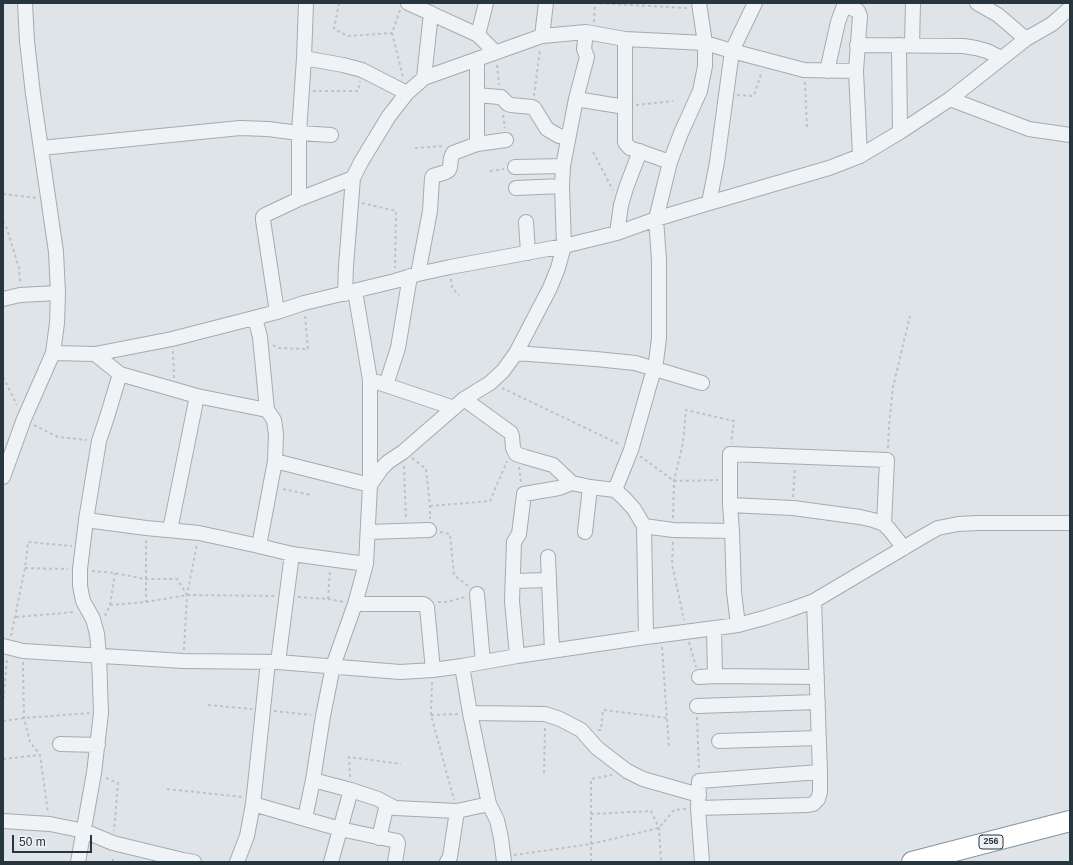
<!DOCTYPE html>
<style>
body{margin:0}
#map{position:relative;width:1073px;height:865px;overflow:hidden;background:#dee4e7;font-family:Arial,sans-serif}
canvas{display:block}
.frame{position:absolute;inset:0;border:4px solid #27353e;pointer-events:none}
.scale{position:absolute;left:12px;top:835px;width:80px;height:18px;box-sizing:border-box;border:2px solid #27353e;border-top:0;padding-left:5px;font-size:12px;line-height:14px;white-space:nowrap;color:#27353e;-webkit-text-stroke:3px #edf2f5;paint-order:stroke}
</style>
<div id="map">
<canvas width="1073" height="865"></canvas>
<div class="frame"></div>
<div class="scale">50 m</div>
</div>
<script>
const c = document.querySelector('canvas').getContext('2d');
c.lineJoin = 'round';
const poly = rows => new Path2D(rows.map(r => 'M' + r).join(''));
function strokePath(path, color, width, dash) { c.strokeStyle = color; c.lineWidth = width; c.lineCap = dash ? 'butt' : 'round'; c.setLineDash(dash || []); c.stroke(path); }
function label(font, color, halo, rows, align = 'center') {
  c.font = font + ' Arial,sans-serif'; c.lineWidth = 3; c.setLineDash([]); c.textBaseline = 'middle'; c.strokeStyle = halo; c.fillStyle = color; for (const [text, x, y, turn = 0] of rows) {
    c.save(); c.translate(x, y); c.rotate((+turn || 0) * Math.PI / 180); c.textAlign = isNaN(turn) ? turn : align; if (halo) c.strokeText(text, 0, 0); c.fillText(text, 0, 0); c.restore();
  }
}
const minor = poly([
 [408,3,478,35,495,52],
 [977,3,998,15,1026,39],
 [844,5,858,11,860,16,856,71,860,156],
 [478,35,486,3],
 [542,36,546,3],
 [625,39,625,142,627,145,630,148,670,162],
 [857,45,963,46,976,48,987,51,1001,58],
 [899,45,900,132],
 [912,45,913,3],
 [304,58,343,65,362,70,407,93],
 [477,59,477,144],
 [827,71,838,22,845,3],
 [424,78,431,13],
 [477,95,499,97,501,97,508,104,511,105,532,107,534,108,547,129,559,136,568,137],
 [576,99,625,107],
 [950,99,1000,118,1029,129,1070,135],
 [41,148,240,128,268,129,299,133,331,135],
 [515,167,563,166],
 [516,188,562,186],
 [299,199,299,133,304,58,306,3],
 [709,203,717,162,732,51,755,3],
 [526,222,528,253],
 [617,233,621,205,626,188,640,151],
 [418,274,430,211,432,178,433,176,446,172,449,170,450,167,451,158,453,153,477,144,506,140],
 [345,294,346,266,353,178,361,162,389,116,407,93,424,78,542,36,586,32,625,39,705,43,732,51,804,70,856,71],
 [3,299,20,295,58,293],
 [277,312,263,220,263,217,265,215,299,199,353,178],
 [255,318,260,337,267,410,274,420,276,434,275,461,259,546],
 [53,353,95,354,172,339,277,312,304,303,395,281,418,274,450,267,564,246,617,233,656,219,709,203,829,168,860,156,900,132,950,99,1026,39,1052,24,1070,8],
 [516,353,596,359,635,363,702,383],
 [95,354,120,374,197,396,267,410],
 [377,382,454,408],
 [386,385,398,348,410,276],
 [464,399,511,433,512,436,513,448,516,454,525,457,553,465,572,483],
 [275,461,370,485],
 [3,477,24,419,53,353,57,323,58,293,56,252,33,94,27,41,25,3],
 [370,485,382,468,388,462,403,452,464,399,490,383,503,371,516,353,550,288,558,268,564,246,562,186,563,166,576,99,587,57,584,49,586,32],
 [615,490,631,450,656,362,659,338,659,260,656,219,670,162,681,133,700,91,705,66,705,43,699,3],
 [730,505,793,508,860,517,873,520,884,524,889,529,904,548],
 [86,520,146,528,199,533,259,546,292,554,366,564],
 [644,526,673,530,732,531],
 [170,530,197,396],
 [368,532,429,530],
 [585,532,590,487],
 [548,557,552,651],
 [513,581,549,580],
 [477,594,483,662],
 [355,604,423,604,425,605,427,607,433,670],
 [738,625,734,592,732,531,730,505,730,454,887,460,884,524],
 [714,628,715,676],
 [3,646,23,651,183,661,278,662,400,672,433,670,462,666,517,656,646,637,738,625,764,618,789,610,814,601,922,537,938,528,958,524,978,523,1070,523],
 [517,656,512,601,514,542,519,534,524,494,559,488,572,483,590,487,615,490,624,498,634,509,644,526,646,637],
 [278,662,292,554],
 [462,666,470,713,489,804,497,820,501,838,504,862],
 [699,677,715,676,817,677],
 [697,706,818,702],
 [470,713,545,714,560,719,581,730,597,748,627,771,643,779,699,795],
 [719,741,819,738],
 [60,744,98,745],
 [313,780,351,790,378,799,395,808,457,811,489,804],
 [253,804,340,829,397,841,398,844,395,862],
 [698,808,808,805,813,804,818,799,820,792,820,772,814,601],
 [305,818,313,780,323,716,333,666,355,604,366,564,370,485,370,380,355,291],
 [3,821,50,824,84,831,113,843,183,860,194,862],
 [379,838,387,804],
 [78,862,94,773,101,713,99,656,97,634,93,619,83,601,80,586,80,569,86,520,99,441,107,417,120,374],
 [237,862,247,836,253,804,268,662],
 [331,862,351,790],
 [447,862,450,857,457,811],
 [702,862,698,808,699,781,820,772]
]);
const highway = poly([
 [912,862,1070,821]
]);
strokePath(minor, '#a3acb1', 16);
strokePath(highway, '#85959e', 22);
strokePath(poly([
 [339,3,334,29,348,36,392,33],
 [400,10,392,33,403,77],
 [594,22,595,3,687,8],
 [497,65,499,85],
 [805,82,807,127],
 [313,91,358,91,360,81],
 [737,95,752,96,754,95,762,71],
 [534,96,540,49],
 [636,105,673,101],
 [503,115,505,128],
 [415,148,444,146],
 [593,152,613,190],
 [490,171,504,169],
 [3,194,37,198],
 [362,203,396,211,395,268],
 [3,221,7,229,19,268,20,283],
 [451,279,452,288,459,295],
 [273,345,278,348,308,349,305,315],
 [173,351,174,378],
 [3,377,17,405],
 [502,388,621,445],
 [34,425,58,437,87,440],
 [888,448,889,426,893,387,910,316],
 [640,456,674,481,718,480],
 [412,458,426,469,430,506,430,519],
 [404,466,406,520],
 [519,467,521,482],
 [283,489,311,495],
 [793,497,795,467],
 [430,506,490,501,507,461],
 [673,518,674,481,683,443,686,410,734,421,731,443],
 [440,532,450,534,454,575,468,586],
 [146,540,146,602],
 [673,542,672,564,684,620],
 [25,568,68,569],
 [92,571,115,573,145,579,177,579,187,595],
 [298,597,328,599,344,602],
 [328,599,330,571],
 [438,602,447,602,465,597],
 [110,605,146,602,187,595,274,596],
 [105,616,110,605,115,573],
 [16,617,74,612],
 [11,636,25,568,28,542,72,546],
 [689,642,696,667],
 [662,647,669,748],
 [184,650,187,595,197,544],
 [23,662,24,718,30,742,40,755,48,813],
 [432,682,431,715,454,800],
 [3,705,7,659],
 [208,705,252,709],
 [274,711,311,715],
 [431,715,459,714],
 [697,717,699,770],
 [3,721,24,718,90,713],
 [598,730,601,730,603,710,667,718],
 [3,759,40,755],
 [544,773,545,727],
 [350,777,349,757,401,764],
 [106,778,118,783,114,831],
 [167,789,242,797],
 [591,814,651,811,659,828,661,862],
 [514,855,591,844,659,828,674,810,687,809],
 [113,862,113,856],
 [591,862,591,779,612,775]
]), '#bcc2c6', 2, [3, 3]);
strokePath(minor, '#f0f3f6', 14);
strokePath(highway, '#fff', 20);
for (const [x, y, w] of [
 [991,842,24]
]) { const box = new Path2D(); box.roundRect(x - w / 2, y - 7, w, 14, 3); c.fillStyle = '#edf2f5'; c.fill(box); strokePath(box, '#27353e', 1); }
label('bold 9px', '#27353e', null, [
 ["256",991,842]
]);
</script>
